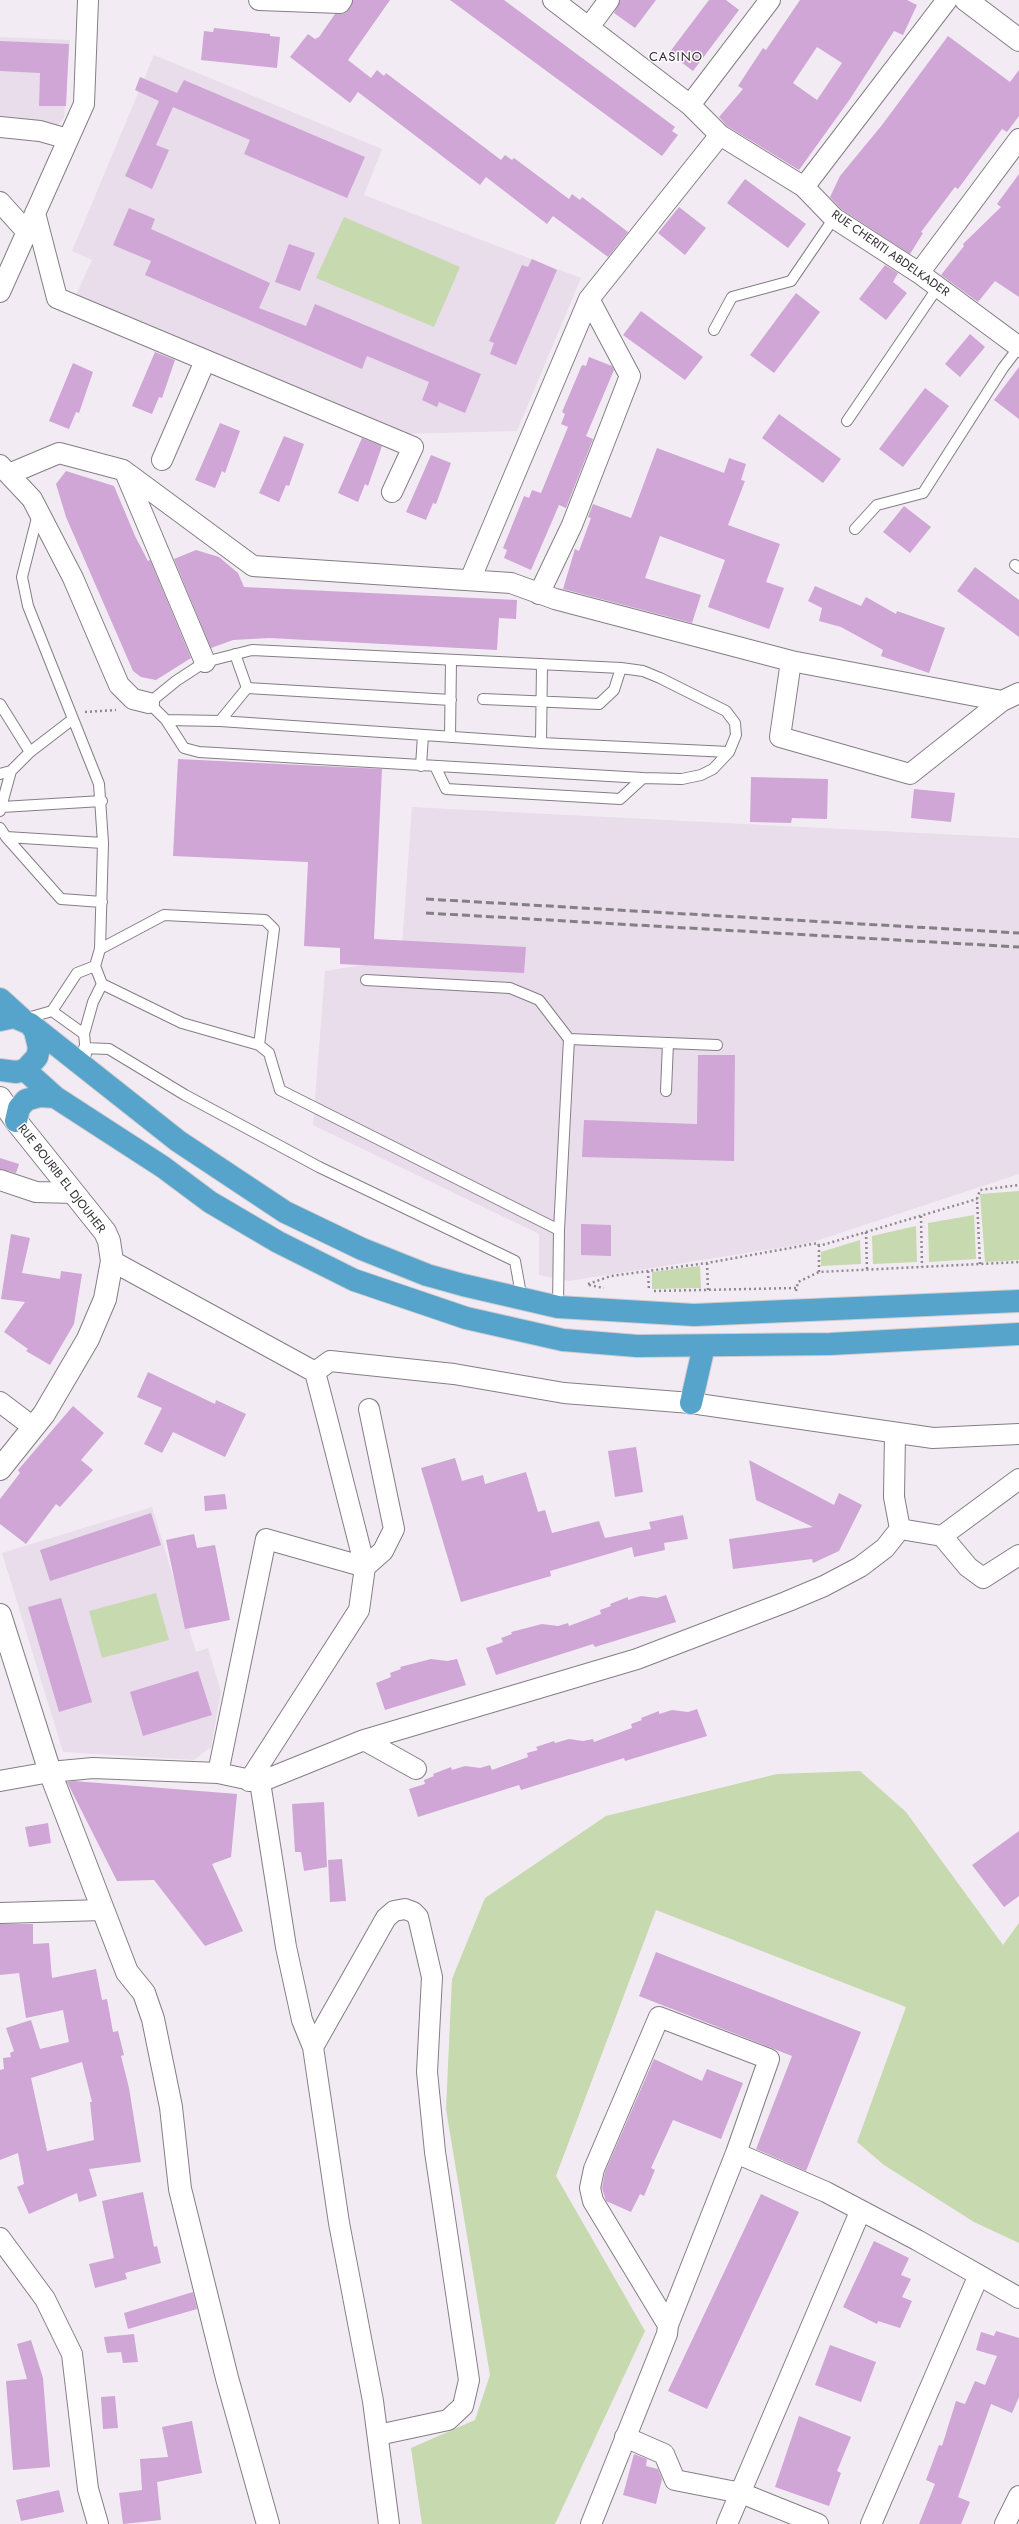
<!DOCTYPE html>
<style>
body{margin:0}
canvas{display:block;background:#f2ebf3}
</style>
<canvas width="1019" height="2524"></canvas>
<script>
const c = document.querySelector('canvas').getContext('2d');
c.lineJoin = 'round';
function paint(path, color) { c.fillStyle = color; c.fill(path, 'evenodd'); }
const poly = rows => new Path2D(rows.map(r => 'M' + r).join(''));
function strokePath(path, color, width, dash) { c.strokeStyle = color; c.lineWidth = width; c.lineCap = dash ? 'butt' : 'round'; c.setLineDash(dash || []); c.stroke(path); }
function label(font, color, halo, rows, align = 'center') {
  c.font = font + ' Jost,sans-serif'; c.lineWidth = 3; c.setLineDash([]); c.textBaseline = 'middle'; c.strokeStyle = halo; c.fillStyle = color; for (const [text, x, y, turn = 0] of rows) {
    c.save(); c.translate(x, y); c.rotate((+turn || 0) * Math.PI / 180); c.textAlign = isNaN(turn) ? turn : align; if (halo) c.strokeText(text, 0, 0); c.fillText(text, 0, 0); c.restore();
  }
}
paint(poly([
 [0,37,70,40,64,118,56,127,0,121],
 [154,55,382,149,364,195,581,278,517,431,401,434,76,295,92,260,72,251],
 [412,807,1019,838,1019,1174,810,1243,569,1281,539,1275,539,1234,313,1125,325,971,401,959],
 [152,1507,196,1652,208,1648,221,1692,211,1747,194,1760,63,1752,2,1553]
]), '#e9ddeb');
paint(poly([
 [344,217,460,267,434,327,316,278],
 [1019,1191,1019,1260,985,1262,980,1194],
 [974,1215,976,1259,929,1262,928,1223],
 [916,1226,917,1262,873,1264,872,1236],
 [860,1240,861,1264,821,1266,821,1252],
 [700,1266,701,1288,652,1289,652,1272],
 [156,1593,169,1640,102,1658,89,1611],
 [860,1771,906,1812,1003,1945,1019,1923,1019,2243,974,2222,884,2165,857,2142,906,2007,656,1910,556,2176,645,2331,555,2524,422,2524,411,2448,475,2420,490,2375,446,2109,452,1979,485,1898,606,1816,777,1774]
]), '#c7d9af');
paint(poly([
 [353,0,390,0,348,60,371,78,377,70,384,76,386,73,501,160,505,155,512,160,514,158,569,199,572,194,580,200,582,197,628,232,608,257,553,216,547,224,486,177,480,185,358,92,350,103,290,57,308,34,315,39,319,37,335,14,346,13],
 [450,0,504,0,675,127,672,131,678,135,662,156],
 [620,0,656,0,635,28,614,13],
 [709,0,726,0,739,10,693,71,669,53],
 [800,0,907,0,917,5,903,35,894,31,850,99,799,170,727,126,719,117,743,89,738,86,763,48,766,50],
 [817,47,842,63,817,100,793,83],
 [214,28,270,34,270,36,280,37,277,68,201,60,204,31,213,32],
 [948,36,1010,82,1019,70,1019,116,1007,132,1002,129,958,189,955,187,921,232,923,233,910,254,841,209,830,197,840,176,882,125],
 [0,41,69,44,66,106,39,106,40,73,0,71],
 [140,77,177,93,184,80,365,157,347,198,244,154,250,140,173,107,156,145,169,150,152,189,125,176,159,101,135,90],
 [1019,174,1019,297,995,281,978,302,941,275,964,246,963,244,1001,207,997,204],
 [745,179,806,224,788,248,727,203],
 [679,207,706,228,685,255,658,233],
 [129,208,155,219,151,229,270,283,259,308,306,326,315,304,481,374,465,413,439,402,437,407,422,400,429,382,367,356,362,369,145,275,151,261,113,245],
 [289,244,315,253,300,291,275,282],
 [532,259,557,270,516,365,490,354,494,343,489,341,522,265,528,267],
 [885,265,898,273,893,282,907,293,886,320,859,299],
 [796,293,820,312,774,373,750,355],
 [641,311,703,357,685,380,623,335],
 [970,334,985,347,960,377,945,364],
 [155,352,175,360,162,398,159,397,152,414,132,406],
 [589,357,612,366,614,370,586,436,593,439,566,508,559,505,531,570,504,558,507,550,503,548,524,496,529,498,532,490,541,493,568,427,561,424,565,414,562,412,582,365,586,366],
 [73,363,93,372,79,413,76,412,69,429,49,421],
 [1019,367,1019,419,994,400],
 [925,388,949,406,903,467,879,449],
 [779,414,841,459,823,483,762,438],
 [220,423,240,431,225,473,222,471,215,488,195,480],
 [284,436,304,444,289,486,286,485,279,502,259,493],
 [362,438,382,446,368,486,365,484,358,502,338,493],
 [657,448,724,473,729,458,746,464,741,480,745,481,728,525,780,544,766,582,784,588,769,629,708,607,725,560,660,536,645,578,701,595,692,623,563,589,575,549,579,551,591,518,588,517,593,504,631,518],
 [431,455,451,463,436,504,433,503,426,520,406,512],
 [66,471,114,486,135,536,148,561,150,560,191,658,156,680,141,677,133,671,66,517,56,484],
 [904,506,931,527,910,553,883,532],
 [196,550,219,557,238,573,244,587,517,600,516,619,499,618,497,650,269,638,233,640,211,648,174,559],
 [975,567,1019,600,1019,637,957,591],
 [815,586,861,606,866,597,896,614,897,611,945,628,929,673,881,656,883,650,841,627,819,621,822,608,808,601],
 [178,759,382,769,374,939,526,947,524,973,340,964,340,948,304,946,308,862,173,856],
 [751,777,828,779,827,819,792,818,791,823,750,822],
 [914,789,955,793,951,822,911,818],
 [698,1055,735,1055,734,1161,582,1157,584,1120,697,1124],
 [0,1158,19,1164,16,1173,0,1169],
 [581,1224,611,1225,611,1256,581,1255],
 [11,1234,30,1238,22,1273,60,1279,61,1271,82,1274,74,1324,50,1365,26,1351,28,1349,4,1332,25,1302,1,1299],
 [148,1372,215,1404,216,1400,246,1414,225,1457,173,1432,162,1453,144,1444,162,1408,137,1397],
 [73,1406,104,1433,81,1460,93,1470,60,1507,56,1504,26,1544,0,1524,0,1499,20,1473,18,1470],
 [636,1447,643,1492,615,1497,608,1451],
 [455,1458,462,1481,483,1475,485,1484,526,1472,538,1512,545,1510,552,1533,599,1521,605,1538,651,1529,649,1522,683,1515,688,1539,664,1543,665,1550,634,1557,632,1547,550,1571,551,1576,461,1602,421,1468],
 [749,1460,834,1505,839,1493,862,1505,839,1551,813,1563,812,1559,733,1569,729,1539,813,1527,756,1500],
 [225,1494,227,1509,205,1511,204,1496],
 [151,1513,161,1545,50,1581,40,1550],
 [194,1534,197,1548,215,1545,230,1620,185,1629,166,1540],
 [666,1595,676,1622,595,1647,593,1644,496,1675,486,1648,503,1642,501,1638,512,1634,511,1632,542,1624,558,1626,568,1623,569,1626,601,1614,600,1610,611,1606,610,1604,628,1597,628,1600,641,1596,657,1598],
 [61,1598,92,1702,59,1712,28,1607],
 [431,1659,447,1661,457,1659,466,1685,385,1710,376,1683,391,1677,390,1673,401,1669,400,1667],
 [198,1671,212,1715,143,1736,130,1692],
 [697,1709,707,1736,625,1761,624,1758,521,1790,519,1785,418,1817,409,1789,425,1784,424,1780,434,1776,433,1774,451,1767,452,1770,465,1766,480,1768,490,1765,492,1770,528,1757,527,1753,538,1750,536,1747,554,1741,555,1743,569,1739,583,1741,593,1739,594,1742,632,1728,631,1724,642,1720,641,1718,659,1711,659,1714,672,1710,688,1712],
 [74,1781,237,1794,231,1857,212,1864,243,1931,205,1946,154,1880,117,1881,67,1782],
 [324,1802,327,1867,304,1871,301,1852,295,1852,292,1804],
 [48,1823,51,1843,29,1847,25,1827],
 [1019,1831,1019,1896,1004,1907,972,1865],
 [342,1859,346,1901,330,1902,328,1860],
 [0,1924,33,1924,33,1944,49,1943,52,1978,96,1969,102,2000,107,1999,113,2032,118,2031,124,2055,121,2056,129,2088,141,2162,89,2169,97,2196,79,2202,77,2193,29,2214,17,2187,24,2184,18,2153,0,2160,0,2070,4,2069,3,2058,11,2057,10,2053,14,2051,6,2028,31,2020,40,2049,69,2042,63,2010,26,2018,19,1973,0,1975],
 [82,2062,92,2102,90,2102,94,2140,47,2151,31,2078],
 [656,1952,861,2032,806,2171,756,2149,792,2056,639,1996],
 [654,2059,702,2081,707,2069,743,2083,721,2139,673,2120,651,2168,655,2170,644,2196,640,2194,631,2212,606,2201,602,2188,605,2172],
 [143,2192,154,2247,157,2246,161,2263,125,2273,127,2279,95,2288,89,2264,114,2258,102,2201],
 [761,2194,799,2212,707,2409,668,2391],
 [874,2241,909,2258,901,2275,911,2279,902,2297,912,2301,900,2328,878,2321,877,2324,843,2307],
 [193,2292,197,2309,128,2329,124,2313],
 [996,2331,1019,2338,1019,2397,1012,2413,991,2404,958,2497,970,2502,961,2524,919,2524,935,2484,926,2480,939,2445,942,2446,956,2401,965,2404,975,2381,985,2385,997,2356,976,2350,981,2332,994,2336],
 [134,2334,138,2362,123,2363,121,2352,107,2353,104,2337],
 [31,2340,43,2378,50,2467,13,2470,6,2381,27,2379,17,2344],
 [830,2345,876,2362,861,2402,815,2385],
 [115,2396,118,2428,103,2429,101,2397],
 [799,2416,851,2437,837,2471,841,2473,829,2506,775,2487],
 [192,2421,202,2473,157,2482,161,2520,123,2524,119,2493,142,2490,140,2459,168,2457,162,2427],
 [634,2454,647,2459,646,2466,658,2469,662,2479,656,2504,623,2495],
 [59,2490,64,2512,21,2521,16,2500]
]), '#cfa6d5');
const lane = poly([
 [714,330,732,297,791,281,834,218],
 [847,421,938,287],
 [855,529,877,505,923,493,1003,368,1019,347],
 [1015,565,1019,568],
 [247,688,451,700],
 [483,699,599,704,614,690,621,668],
 [0,704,30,752],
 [166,720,220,721,247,688,235,654],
 [220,721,541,743,729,752],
 [450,737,451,660],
 [541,743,542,664],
 [421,766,423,735],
 [435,766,446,789,620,799,643,778,682,779,701,775,713,769,729,752,736,735,735,723,726,711,660,678,643,671,621,668,252,650,205,662,176,681,149,703,166,720,184,748,199,752,643,778],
 [0,774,11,771,30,752,73,719],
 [2,807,102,801],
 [0,811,11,771],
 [0,828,6,837,103,843,99,784,28,606,22,577,38,514],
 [6,837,61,899,102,902],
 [100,949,164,915,265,920,274,929,259,1045,182,1023,102,984,95,966,100,949,103,843],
 [366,980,510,988,539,1000,569,1039,559,1230,558,1307],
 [52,1011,84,1034],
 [24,1019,52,1011,77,973,95,966],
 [569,1039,717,1045],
 [259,1045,269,1053,280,1090,559,1230],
 [84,1048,109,1049,185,1095,319,1167,515,1261,522,1300],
 [86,1054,84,1034,93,1002,102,984],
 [666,1091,668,1043]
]);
const street = poly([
 [259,0,340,3,342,0],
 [553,0,690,105,720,135,804,187,834,218,919,273,1019,347],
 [589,27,609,0],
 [690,105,770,0],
 [0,127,40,131,68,139],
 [804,187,947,0],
 [0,202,27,232],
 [35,213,57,298,413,447,392,492],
 [919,273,1019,139],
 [0,292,84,104,88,0],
 [162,460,205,361],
 [0,465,32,499,73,578,119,685,133,699,149,703],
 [125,472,205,662],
 [9,474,59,453,123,470,253,566,511,583,555,599,791,661,1002,701],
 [470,580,589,299,720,135],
 [539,594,572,525,630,376,589,299],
 [791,661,780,737,910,774,1002,701,1019,693],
 [0,1180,36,1192,74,1193],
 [112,1261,315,1372,328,1422,365,1567,359,1610,249,1781],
 [315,1372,330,1361,454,1374,564,1393,691,1403,933,1438,1019,1434],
 [0,1402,33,1427],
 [900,1529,942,1536,1019,1479],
 [942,1536,968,1567,983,1578,1019,1555],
 [365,1567,383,1551,394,1529,369,1409],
 [364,1740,416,1769],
 [218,1773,266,1539,365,1567],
 [0,1781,50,1772,93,1768,218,1773,260,1782,364,1740,637,1659,786,1602,824,1586,860,1567,885,1548,900,1529,894,1497,895,1433],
 [260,1782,286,1947,302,2020,313,2047,339,2223,373,2401,389,2524],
 [0,1913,103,1910],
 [313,2047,386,1918,394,1911,405,1909,413,1912,418,1917,432,1977,427,2072,435,2152,469,2380,463,2406,448,2420,378,2435],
 [736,2153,826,2192,917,2240,1019,2298],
 [0,2238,45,2299,72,2354,88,2489,98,2524],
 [625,2437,664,2454,675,2480,741,2493,818,2524],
 [591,2524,667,2334,668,2325,736,2153,769,2059,659,2017,594,2169,590,2188,593,2201,668,2325],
 [727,2524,860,2212],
 [871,2524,978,2277],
 [1005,2524,1019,2496]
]);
const secondary = poly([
 [966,0,1019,40],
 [0,1098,16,1121,105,1232,109,1241,112,1261,105,1299,88,1339,44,1414,0,1469],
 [0,1615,50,1772,127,1972,144,1993,153,2019,171,2107,180,2189,227,2378,268,2524]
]);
const highway = poly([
 [0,999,22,1019],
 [0,1020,14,1017,30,1024,35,1031,39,1048,37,1057,25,1070,16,1072,0,1070],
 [30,1024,178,1141,285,1212,362,1249,427,1275,463,1285,558,1307,694,1315,1019,1301],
 [25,1070,55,1097,163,1167,210,1202,278,1242,354,1280,466,1318,563,1340,637,1346,830,1344,1019,1334],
 [16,1121,19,1108,26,1100,40,1096,55,1097],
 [691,1403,704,1346]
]);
strokePath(lane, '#847e85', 12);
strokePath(street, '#847e85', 22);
strokePath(secondary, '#847e85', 24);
strokePath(highway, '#cecdce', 24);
strokePath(poly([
 [85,712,116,710],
 [921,1216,922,1267],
 [866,1232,867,1270],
 [707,1263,708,1290],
 [980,1264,977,1199,980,1190,1019,1185],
 [648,1271,649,1291],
 [819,1272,819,1246,977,1199],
 [588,1284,611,1276,707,1263,818,1243,819,1246],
 [589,1285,604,1288],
 [654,1291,796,1288],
 [796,1291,798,1282,819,1272,1019,1262]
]), '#8f8a8f', 2.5, [2, 3]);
strokePath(lane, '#fff', 10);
strokePath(street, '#fff', 20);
strokePath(secondary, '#fff', 22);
strokePath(highway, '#56a3cc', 22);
strokePath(poly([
 [426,899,1019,933],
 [426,913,1019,947]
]), '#837f84', 3, [8, 4]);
label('12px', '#333033', '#fff', [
 ["RUE CHERITI ABDELKADER",890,254,35],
 ["RUE BOURIB EL DJOUHER",61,1179,52]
]);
c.letterSpacing = '1px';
label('13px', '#312c32', '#fff', [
 ["CASINO",676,58]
]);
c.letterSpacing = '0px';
</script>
